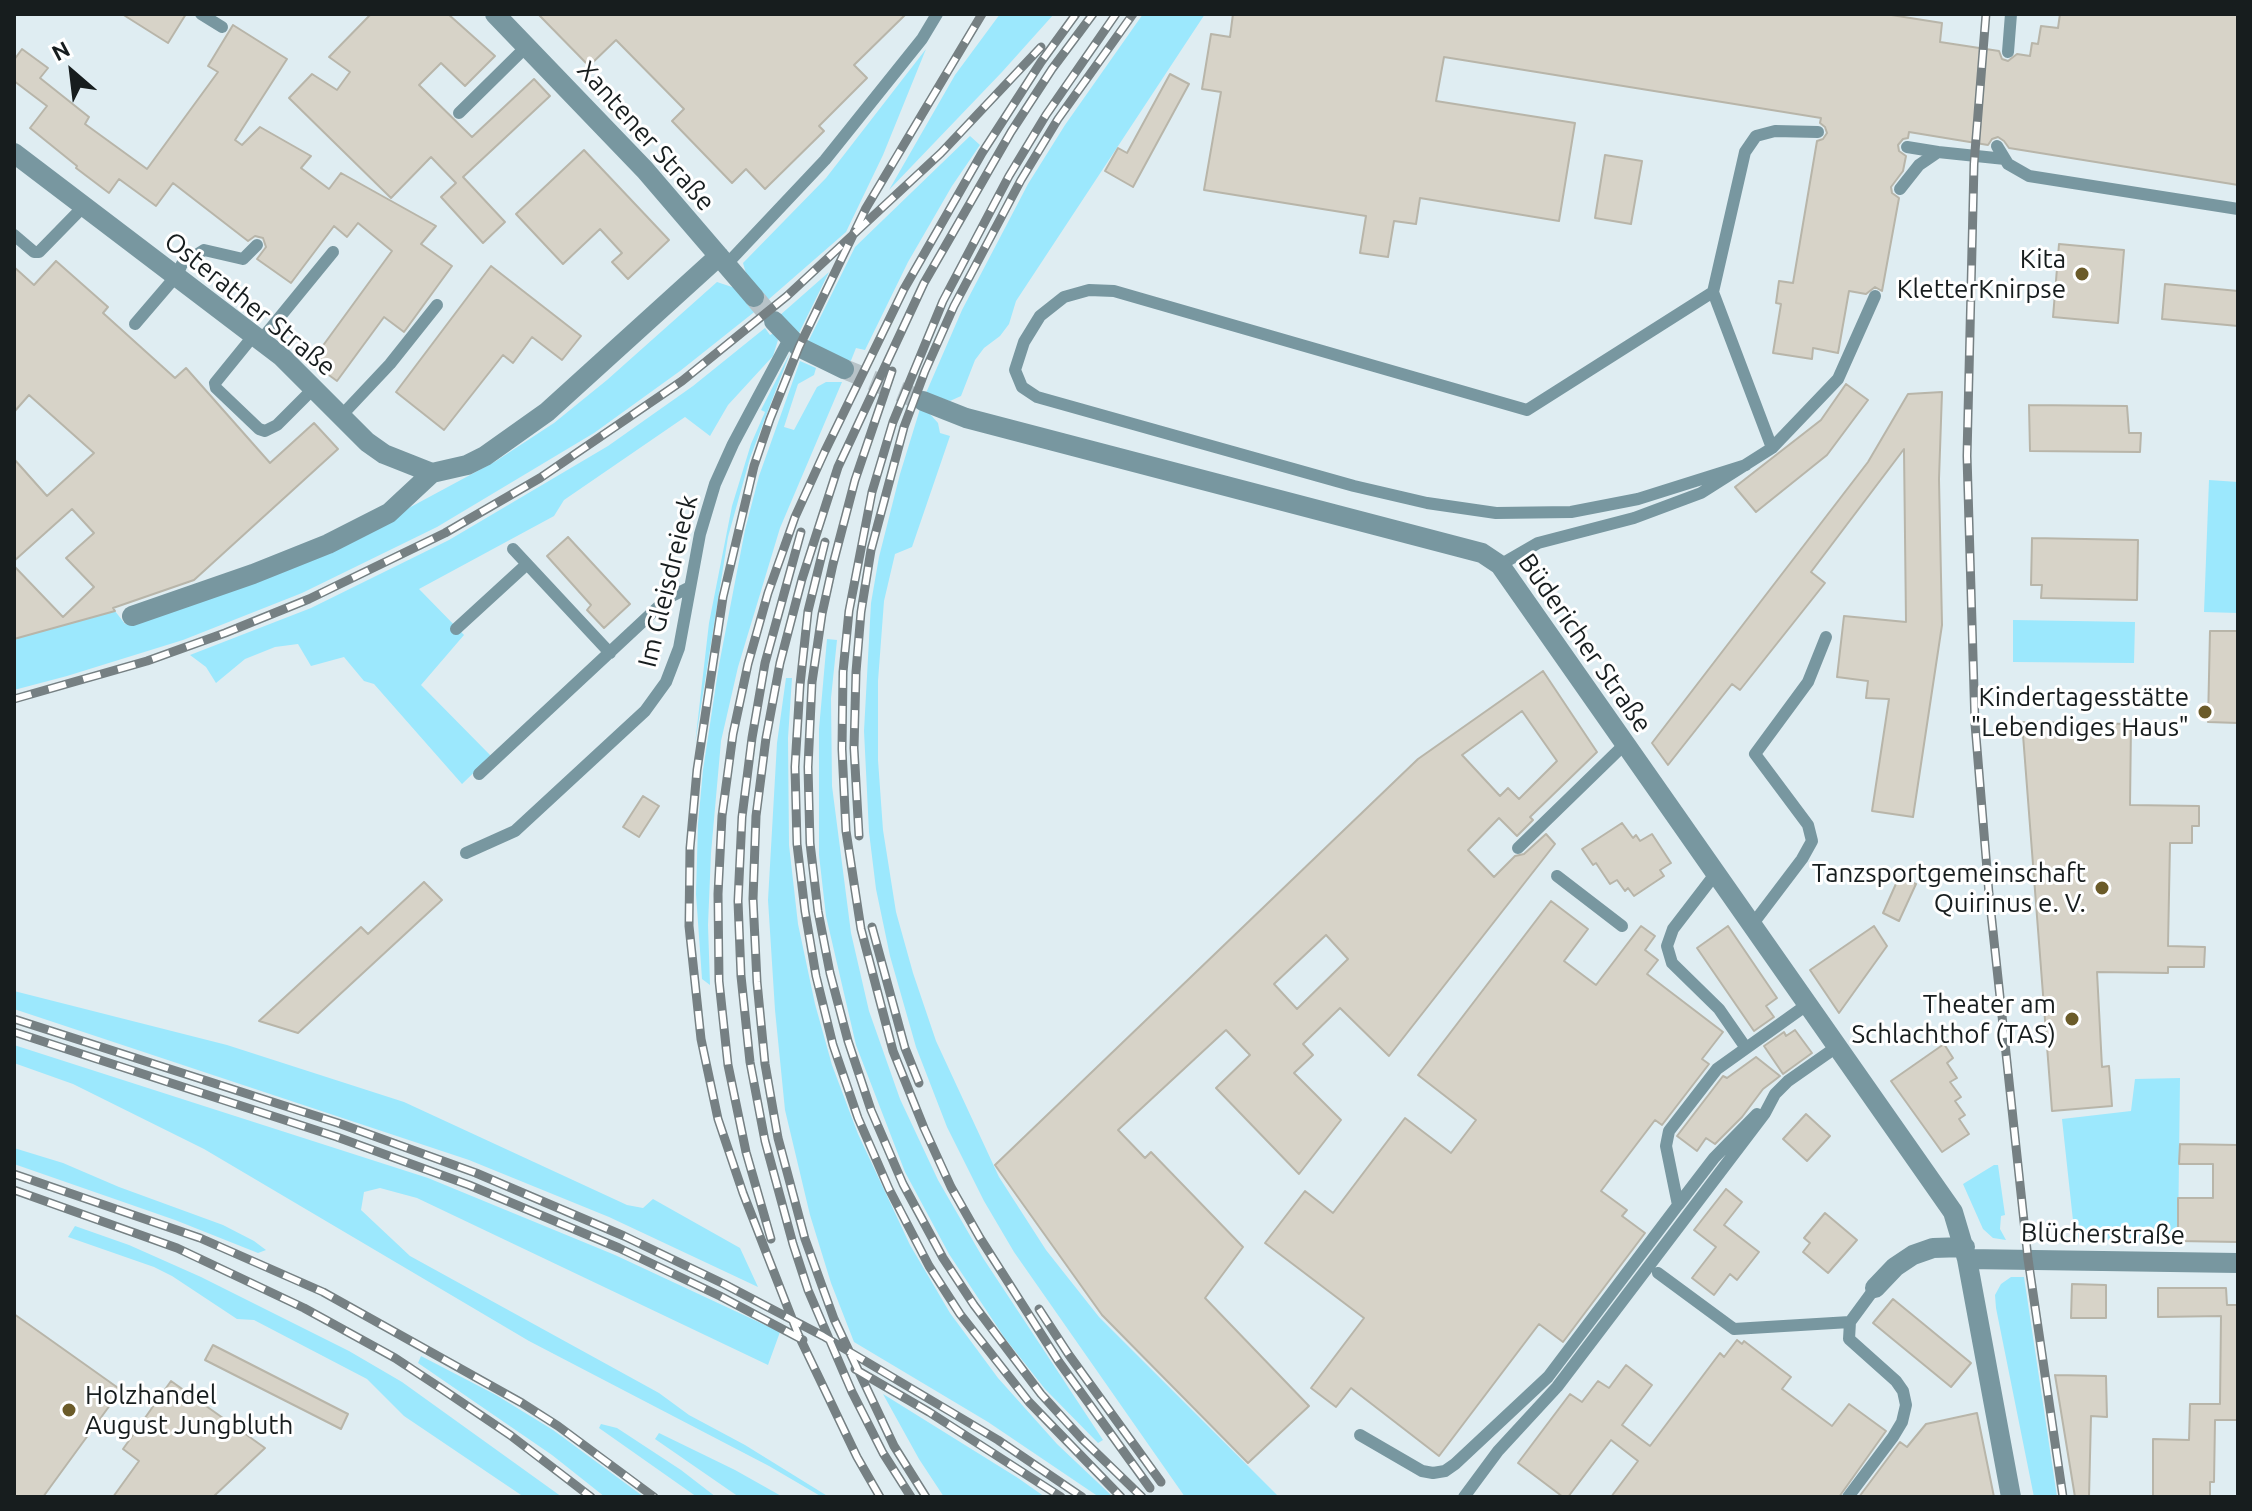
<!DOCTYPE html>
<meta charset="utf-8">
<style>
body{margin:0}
#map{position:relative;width:2252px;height:1511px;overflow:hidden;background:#dfedf2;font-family:Ubuntu,sans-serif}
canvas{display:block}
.frame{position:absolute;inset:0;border:16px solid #171d1e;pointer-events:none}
.north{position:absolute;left:32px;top:32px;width:80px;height:80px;-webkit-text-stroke:6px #fff;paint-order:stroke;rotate:332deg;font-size:22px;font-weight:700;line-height:32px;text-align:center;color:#171d1e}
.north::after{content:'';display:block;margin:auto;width:28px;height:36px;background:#171d1e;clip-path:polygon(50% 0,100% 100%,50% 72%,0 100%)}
</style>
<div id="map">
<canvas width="2252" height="1511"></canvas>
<div class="frame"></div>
<div class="north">N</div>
</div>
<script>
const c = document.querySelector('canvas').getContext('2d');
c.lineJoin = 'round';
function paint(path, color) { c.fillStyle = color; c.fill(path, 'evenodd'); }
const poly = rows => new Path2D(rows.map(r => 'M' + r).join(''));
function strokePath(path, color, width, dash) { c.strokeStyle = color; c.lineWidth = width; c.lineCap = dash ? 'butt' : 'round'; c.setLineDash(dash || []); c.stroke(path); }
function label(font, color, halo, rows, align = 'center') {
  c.font = font + ' Ubuntu,sans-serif'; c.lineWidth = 6; c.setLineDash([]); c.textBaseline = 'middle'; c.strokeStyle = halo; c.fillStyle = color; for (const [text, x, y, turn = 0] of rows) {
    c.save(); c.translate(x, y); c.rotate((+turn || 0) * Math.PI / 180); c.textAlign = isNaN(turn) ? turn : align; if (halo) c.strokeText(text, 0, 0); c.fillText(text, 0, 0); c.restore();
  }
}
paint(poly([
 [1000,14,1054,14,1002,72,889,190,955,75],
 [1143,14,1205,14,1016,301,1009,324,1000,336,984,348,975,360,961,396,950,401,926,393,962,310,1028,184,1065,125],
 [926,49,883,155,846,232,753,313,680,371,594,433,437,527,302,593,183,640,67,676,14,690,14,639,115,611,125,624,329,551,496,461,554,423,607,380,717,282,735,288,747,277,743,263,826,178],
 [970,136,980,145,952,186,908,262,865,350,856,348,850,363,808,342,855,247],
 [829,272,799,333,779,316],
 [765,328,770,335,774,333,778,340,773,356,728,405,710,436,685,417,564,500,554,516,419,589,464,635,421,685,491,756,462,784,374,684,364,681,344,657,311,666,298,644,275,647,245,659,216,683,206,667,190,655,311,608,449,540,608,446,693,386],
 [790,353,750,458,728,537,695,744,709,623,732,506,751,444,765,412,761,410],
 [800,361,816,368,814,375,798,384,784,427,794,430,817,387,826,382,842,382,780,528,738,667,721,741,711,853,708,925,710,985,702,979,696,894,698,824,703,770,719,665,745,530,759,476],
 [920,409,929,413,938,423,940,433,950,436,912,547,895,554,884,601,878,681,878,760,883,830,896,912,913,973,936,1041,999,1177,1046,1250,1099,1317,1279,1497,1185,1497,1014,1252,984,1201,947,1127,916,1047,890,956,876,889,869,832,864,731,871,603,879,557,900,474],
 [2209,480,2238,482,2238,613,2204,612],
 [2013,620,2135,622,2134,663,2013,662],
 [827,639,837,640,831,698,832,786,851,933,869,1011,900,1099,938,1180,983,1258,1103,1440,1098,1443,1045,1389,1004,1337,949,1254,905,1172,856,1045,826,916,819,855,819,729],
 [786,678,792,678,788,738,789,845,798,924,815,1004,832,1065,858,1134,910,1245,950,1313,998,1378,1057,1444,1113,1497,1099,1497,988,1422,854,1342,831,1283,810,1215,785,1110,775,1010,768,900,777,743],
 [14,991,227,1045,404,1102,627,1205,643,1208,653,1199,740,1248,758,1287,609,1217,469,1160,14,1009],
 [14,1045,428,1178,615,1255,780,1332,768,1365,417,1198,380,1188,364,1192,361,1210,410,1256,659,1393,689,1415,745,1445,829,1497,822,1497,769,1466,529,1341,204,1149,73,1084,14,1063],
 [2180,1078,2178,1241,2075,1239,2062,1119,2131,1111,2135,1079],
 [14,1148,63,1163,119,1187,223,1225,254,1241,266,1250,258,1253,175,1220,14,1164],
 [1994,1165,1998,1165,2005,1215,2001,1216,2000,1229,2006,1240,1993,1238,1983,1229,1963,1184],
 [75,1226,129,1245,201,1277,349,1351,402,1382,562,1497,524,1497,404,1416,367,1379,254,1320,237,1319,172,1276,154,1267,68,1237],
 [2011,1277,2024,1277,2057,1497,2034,1497,1996,1308,1995,1295,2001,1284],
 [421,1356,496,1395,553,1430,644,1497,605,1497,552,1455,418,1363],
 [883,1394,1018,1478,1045,1497,944,1497,919,1459],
 [601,1424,617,1428,681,1470,716,1497,697,1497,599,1428],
 [659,1433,735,1470,783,1497,739,1497,655,1439]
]), '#9ce8fd');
const building = poly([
 [122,14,186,14,168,43,122,14],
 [371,14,448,14,495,56,465,86,441,63,419,85,472,137,534,79,550,96,463,177,505,222,483,243,441,197,456,183,431,157,391,198,289,98,312,74,337,90,350,72,329,57,371,14],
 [538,14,906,14,854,65,867,78,819,126,824,131,765,189,746,169,732,183,672,121,684,109,616,40,589,66,538,14],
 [1233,14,1885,14,1942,23,1940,42,1999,51,2002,59,2008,61,2017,54,2030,56,2032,43,2038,44,2041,26,2058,28,2060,14,2238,14,2238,185,2009,148,2004,141,1998,137,1992,139,1988,145,1909,132,1908,138,1903,139,1898,145,1899,151,1906,156,1903,171,1891,187,1892,193,1899,198,1882,291,1875,287,1866,294,1849,291,1838,353,1813,348,1812,359,1773,353,1781,304,1776,303,1779,281,1793,283,1817,141,1823,139,1827,133,1825,127,1820,123,1821,118,1444,57,1436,101,1575,123,1559,221,1420,198,1416,224,1394,221,1388,257,1360,253,1366,216,1204,190,1221,92,1202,89,1211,34,1230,37,1233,14],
 [233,25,287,59,235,140,242,145,260,127,311,156,301,168,329,189,341,173,436,226,421,244,452,266,404,332,384,317,337,381,311,362,392,251,358,223,347,237,334,226,291,283,257,259,266,247,263,238,255,236,248,241,173,183,156,206,119,179,109,193,76,168,77,166,30,128,47,106,14,81,14,60,22,49,48,68,40,78,89,117,85,124,147,169,218,72,208,66,233,25],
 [1170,74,1189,84,1133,187,1105,171,1118,148,1127,153,1170,74],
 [584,150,669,240,628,279,612,262,622,253,600,229,563,264,516,214,584,150],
 [1605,155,1642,161,1631,224,1595,218,1605,155],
 [2059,244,2124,250,2118,323,2053,317,2059,244],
 [56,261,108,307,103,313,175,378,186,368,270,463,314,423,338,449,194,580,113,608,115,611,14,639,14,566,63,617,94,587,66,558,94,533,72,509,14,561,14,459,47,496,94,453,29,395,14,412,14,267,34,285,56,261],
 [491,266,581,336,562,360,532,337,513,363,503,355,444,430,396,392,491,266],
 [2165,284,2238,291,2238,326,2162,319,2165,284],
 [1846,384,1868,400,1827,455,1756,512,1735,487,1821,420,1846,384],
 [1942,392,1939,479,1942,625,1913,817,1872,811,1889,699,1866,698,1868,681,1837,677,1844,616,1906,622,1904,449,1811,572,1825,583,1740,690,1732,684,1668,765,1652,743,1868,462,1908,394,1942,392],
 [2029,405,2127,406,2129,433,2141,433,2140,452,2030,451,2029,405],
 [568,537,630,604,604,628,587,610,591,605,547,556,568,537],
 [2032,538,2138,540,2137,600,2041,598,2042,585,2031,585,2032,538],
 [2210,631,2238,631,2238,723,2208,722,2210,631],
 [1543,671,1597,752,1530,817,1533,820,1517,836,1499,818,1468,850,1494,877,1515,856,1524,854,1546,834,1555,844,1389,1056,1340,1008,1303,1044,1313,1055,1294,1073,1341,1120,1299,1174,1216,1088,1250,1055,1226,1030,1118,1130,1145,1158,1151,1152,1243,1247,1205,1298,1309,1406,1248,1463,1102,1315,995,1165,1418,759,1543,671],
 [1522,711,1557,761,1519,799,1508,788,1500,796,1462,755,1522,711],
 [1326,935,1348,959,1297,1009,1274,984,1326,935],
 [2022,722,2131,724,2130,805,2199,806,2199,826,2192,826,2192,843,2170,843,2168,946,2205,947,2204,967,2168,967,2168,973,2097,972,2102,1067,2109,1066,2112,1106,2052,1111,2022,722],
 [643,796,659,806,639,837,623,827,643,796],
 [1622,823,1633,838,1636,835,1640,841,1652,834,1671,863,1660,870,1664,876,1634,896,1628,888,1625,891,1617,880,1610,884,1596,863,1593,865,1582,849,1622,823],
 [1899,877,1916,884,1899,921,1883,913,1899,877],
 [424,882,442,900,298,1033,259,1021,361,927,368,934,424,882],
 [1551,901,1588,929,1564,961,1596,985,1641,926,1655,936,1645,950,1658,960,1647,974,1723,1032,1702,1059,1709,1064,1662,1125,1655,1120,1601,1191,1627,1210,1622,1216,1645,1233,1563,1342,1539,1324,1439,1456,1351,1388,1336,1407,1311,1388,1364,1318,1265,1243,1305,1191,1333,1213,1405,1118,1451,1153,1476,1120,1418,1075,1551,901],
 [1728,926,1777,998,1766,1006,1774,1017,1754,1031,1697,948,1728,926],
 [1874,926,1887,946,1839,1013,1810,970,1874,926],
 [1795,1030,1812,1053,1783,1074,1764,1046,1784,1032,1786,1036,1795,1030],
 [1944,1044,1953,1058,1947,1063,1957,1078,1950,1082,1961,1097,1955,1101,1965,1115,1959,1119,1969,1134,1942,1152,1891,1081,1944,1044],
 [1756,1057,1780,1076,1763,1089,1742,1117,1715,1144,1706,1138,1697,1151,1677,1136,1723,1076,1727,1078,1756,1057],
 [1806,1114,1830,1136,1807,1161,1783,1139,1806,1114],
 [2180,1144,2238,1145,2238,1242,2178,1241,2178,1198,2213,1198,2213,1164,2179,1164,2180,1144],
 [1726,1189,1742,1202,1724,1225,1759,1252,1737,1280,1730,1274,1714,1295,1692,1278,1716,1247,1694,1230,1726,1189],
 [1825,1213,1857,1240,1828,1273,1803,1252,1810,1243,1804,1238,1825,1213],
 [2072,1284,2106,1285,2106,1318,2071,1318,2072,1284],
 [2158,1288,2226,1288,2227,1305,2238,1305,2238,1420,2215,1420,2214,1482,2210,1482,2210,1497,2153,1497,2153,1439,2189,1440,2190,1404,2220,1404,2221,1316,2158,1317,2158,1288],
 [1893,1299,1971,1363,1951,1387,1873,1323,1893,1299],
 [14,1314,121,1390,43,1497,14,1497,14,1314],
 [1737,1340,1742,1344,1744,1341,1791,1377,1782,1389,1832,1426,1849,1404,1886,1431,1839,1497,1611,1497,1638,1461,1611,1440,1568,1497,1563,1497,1518,1463,1570,1394,1582,1402,1598,1381,1609,1388,1626,1365,1652,1385,1622,1425,1650,1446,1720,1353,1724,1357,1737,1340],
 [213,1345,348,1414,341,1429,205,1360,213,1345],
 [2055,1375,2106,1376,2107,1417,2091,1416,2089,1497,2075,1497,2055,1375],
 [171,1381,265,1448,213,1497,113,1497,139,1461,123,1449,171,1381],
 [1977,1413,1994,1497,1859,1497,1900,1442,1907,1447,1926,1424,1977,1413]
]);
paint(building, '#d7d3c8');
strokePath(building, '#b8b5a9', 2);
strokePath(poly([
 [754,297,774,321],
 [844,369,923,401]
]), '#b7c3c8', 20, [20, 10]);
strokePath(poly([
 [201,14,222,27],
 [2008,52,2011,14],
 [459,113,527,46],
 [1997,146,2008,164,2029,176,2238,209],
 [1907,147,1938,152],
 [1900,189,1919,165,1938,152,2005,159],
 [14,235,34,252,39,252,84,206],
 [726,265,825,160,922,39,937,14],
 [1713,292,1772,448],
 [135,324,177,275,182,264,204,250,243,259,257,245],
 [254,335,215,383,216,388,259,429,265,431,277,425,314,388],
 [261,340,333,252],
 [342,415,390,364,437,305],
 [1746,465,1638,499,1571,512,1496,513,1427,503,1354,486,1037,397,1022,387,1015,370,1024,342,1040,316,1064,297,1089,290,1114,291,1527,410,1713,292,1745,152,1756,136,1775,131,1818,132],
 [513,549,610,653],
 [1500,565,1538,543,1634,518,1701,493,1772,448,1838,379,1875,296],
 [456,629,527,564],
 [479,774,668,598,690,587],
 [1518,848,1625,744],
 [466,853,515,831,645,711,666,682,679,648,700,534,715,484,733,444,789,339],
 [1716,873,1673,929,1667,946,1672,963,1719,1009,1746,1048],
 [1557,876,1622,926],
 [1752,925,1802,859,1812,841,1808,825,1755,754,1808,682,1826,637],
 [1678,1205,1714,1158,1757,1114],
 [1658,1273,1734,1329,1850,1322],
 [1360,1435,1422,1471,1433,1473,1445,1471,1455,1464,1548,1377,1678,1205,1666,1146,1669,1131,1717,1069,1808,1004],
 [1464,1497,1498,1451,1557,1387,1765,1113,1775,1094,1788,1081,1838,1046],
 [1848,1497,1893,1437,1902,1422,1906,1405,1903,1391,1896,1381,1849,1339,1850,1322,1875,1288]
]), '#7897a0', 12);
strokePath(poly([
 [495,14,645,170,754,297],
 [14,153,281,356,367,442,384,454,432,473,467,465,485,456,547,412,719,256],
 [774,321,799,347,844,369],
 [923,401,966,418,1482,553,1500,565,1953,1212,1967,1259,2011,1497],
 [132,616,253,574,328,544,389,513,432,473],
 [1967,1259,2238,1263],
 [1875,1288,1895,1267,1913,1255,1933,1248,1965,1247]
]), '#7897a0', 20);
const rail = poly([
 [1116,14,1046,115,1009,176,943,301,893,422,872,492,849,611,843,672,842,749,846,831,861,929,893,1051,924,1128,951,1187,980,1238,1059,1362,1150,1488],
 [1986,14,1974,164,1967,456,1975,724,1989,894,2028,1259,2063,1497],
 [892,371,855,480,833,564,822,614,812,682,808,767,810,843,818,911,830,973,848,1041,871,1110,903,1184,943,1258,974,1305,1041,1394,1082,1439,1142,1497],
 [801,532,765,663,752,738,742,817,738,901,741,976,750,1062,765,1141,793,1244,808,1290,852,1392,883,1453,911,1497],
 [825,542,808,611,800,685,795,767,797,844,805,911,816,976,833,1045,858,1118,889,1189,929,1266,960,1314,1029,1402,1121,1497],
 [14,699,147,661,225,633,309,599,445,533,540,478,682,381,787,296,941,153,1041,47],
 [859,836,854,748,856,672,861,612,871,550,904,427,925,371,954,306,1021,180,1058,119,1133,14],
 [872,927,905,1048,919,1083],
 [14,1019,338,1123,476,1173,624,1236,724,1284,823,1336,998,1440,1082,1497],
 [14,1032,337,1137,469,1185,619,1248,720,1296,803,1340],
 [14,1174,200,1238,323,1292,522,1403,558,1426,654,1497],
 [14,1190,177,1248,304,1308,395,1358,442,1389,510,1435,591,1497],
 [771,1239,746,1152,728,1065,719,981,718,894,722,816,733,734,748,664,768,593,795,517,825,451,904,289,982,153,1041,62,1076,14],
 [1039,1309,1069,1355,1161,1482],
 [855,1369,929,1412,1061,1497],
 [880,1497,857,1457,798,1334,743,1193,718,1119,701,1039,689,926,690,848,697,770,723,597,754,466,770,419,799,347,866,208,982,14],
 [926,1497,894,1446,834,1319,805,1239,778,1138,765,1064,757,982,753,899,756,816,766,738,780,663,802,579,838,467,924,283,1011,132,1052,69,1093,14]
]);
strokePath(rail, '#768083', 9);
strokePath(rail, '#fff', 6, [18]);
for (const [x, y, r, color] of [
 [2082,274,8,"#6b5b29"],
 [2205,712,8,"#6b5b29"],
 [2102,888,8,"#6b5b29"],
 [2072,1019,8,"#6b5b29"],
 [69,1410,8,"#6b5b29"]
]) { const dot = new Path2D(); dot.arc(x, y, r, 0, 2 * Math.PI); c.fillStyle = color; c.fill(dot); strokePath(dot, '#fff', 3); }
label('26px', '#171d1e', '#fff', [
 ["Xantener Straße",646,136,48],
 ["Osterather Straße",250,304,39],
 ["Im Gleisdreieck",668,581,-76],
 ["Büdericher Straße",1585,643,55],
 ["Blücherstraße",2103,1234,1]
]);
label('26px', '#171d1e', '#fff', [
 ["Kita",2066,259],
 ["KletterKnirpse",2066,289],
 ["Kindertagesstätte",2189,697],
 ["\"Lebendiges Haus\"",2189,727],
 ["Tanzsportgemeinschaft",2086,873],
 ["Quirinus e. V.",2086,903],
 ["Theater am",2056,1004],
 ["Schlachthof (TAS)",2056,1034],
 ["Holzhandel",85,1395,"left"],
 ["August Jungbluth",85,1425,"left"]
], 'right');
</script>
